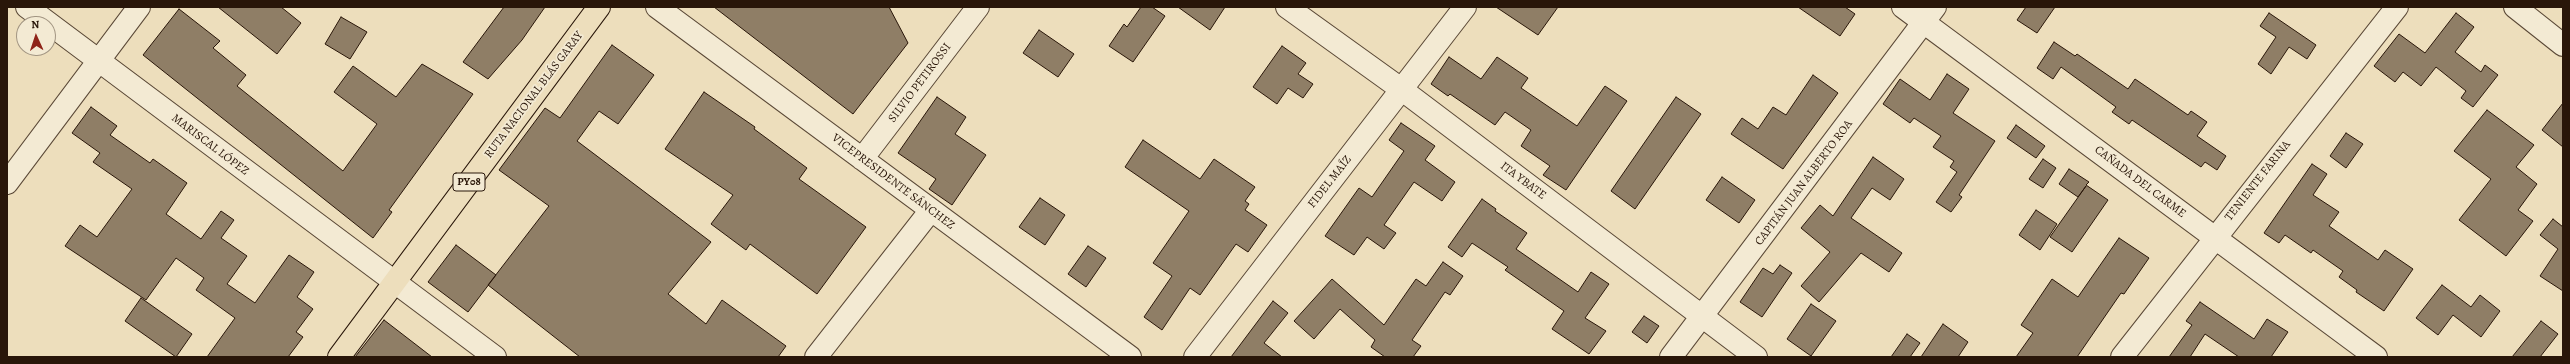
<!DOCTYPE html>
<meta charset="utf-8">
<style>
body{margin:0}
#map{position:relative;width:2570px;height:364px;overflow:hidden;background:#eddebc;font-family:Alegreya,serif}
canvas{display:block}
.frame{position:absolute;inset:0;border:8px solid #291609;pointer-events:none}
.north{position:absolute;left:16px;top:16px;width:40px;height:40px;box-sizing:border-box;background:#f3ead3;border:1px solid #a29582;border-radius:50%;rotate:357deg;font-size:11px;font-weight:700;line-height:16px;text-align:center;color:#291609}
.north::after{content:'';display:block;margin:auto;width:14px;height:18px;background:#8f2418;clip-path:polygon(50% 0,100% 100%,50% 72%,0 100%)}
</style>
<div id="map">
<canvas width="2570" height="364"></canvas>
<div class="frame"></div>
<div class="north">N</div>
</div>
<script>
const c = document.querySelector('canvas').getContext('2d');
c.lineJoin = 'round';
function paint(path, color) { c.fillStyle = color; c.fill(path, 'evenodd'); }
const poly = rows => new Path2D(rows.map(r => 'M' + r).join(''));
function strokePath(path, color, width, dash) { c.strokeStyle = color; c.lineWidth = width; c.lineCap = dash ? 'butt' : 'round'; c.setLineDash(dash || []); c.stroke(path); }
function label(font, color, halo, rows, align = 'center') {
  c.font = font + ' Alegreya,serif'; c.lineWidth = 3.5; c.setLineDash([]); c.textBaseline = 'middle'; c.strokeStyle = halo; c.fillStyle = color; for (const [text, x, y, turn = 0] of rows) {
    c.save(); c.translate(x, y); c.rotate((+turn || 0) * Math.PI / 180); c.textAlign = isNaN(turn) ? turn : align; if (halo) c.strokeText(text, 0, 0); c.fillText(text, 0, 0); c.restore();
  }
}
const building = poly([
 [218,7,281,7,301,23,277,54,218,7],
 [504,7,545,7,522,40,488,79,463,62,504,7],
 [714,7,889,7,908,43,853,114,714,7],
 [1141,7,1152,7,1165,16,1133,62,1109,46,1124,24,1127,27,1141,7],
 [1178,7,1225,7,1210,30,1178,7],
 [1496,7,1558,7,1538,35,1496,7],
 [1798,7,1845,7,1855,14,1840,36,1798,7],
 [2026,7,2055,7,2037,33,2017,20,2026,7],
 [179,9,220,41,213,48,246,75,237,86,343,171,377,124,334,92,353,66,396,97,422,64,473,94,389,210,392,212,373,238,143,55,179,9],
 [2269,13,2316,45,2307,59,2289,47,2271,74,2258,64,2276,37,2260,26,2269,13],
 [2456,13,2474,27,2455,52,2481,72,2485,65,2498,75,2473,107,2461,98,2466,91,2436,67,2421,86,2403,72,2395,82,2374,66,2399,34,2425,53,2456,13],
 [341,17,367,32,350,59,325,44,341,17],
 [1039,30,1074,54,1058,77,1023,53,1039,30],
 [2054,42,2075,56,2077,54,2128,89,2135,79,2188,115,2191,111,2207,122,2197,136,2226,156,2217,170,2205,162,2201,167,2132,120,2129,124,2112,112,2116,107,2061,67,2053,79,2037,68,2054,42],
 [612,45,654,75,618,124,599,111,577,141,711,242,668,294,706,324,722,300,786,346,778,357,580,357,488,285,549,206,499,170,545,108,560,118,612,45],
 [1282,46,1306,63,1298,74,1313,84,1303,98,1288,88,1277,104,1253,87,1282,46],
 [1449,57,1481,79,1497,57,1528,78,1521,88,1577,126,1605,86,1627,101,1566,190,1543,175,1550,166,1521,146,1531,130,1505,112,1495,125,1450,94,1448,96,1431,84,1449,57],
 [1947,74,1969,89,1953,113,1995,141,1959,195,1962,197,1951,212,1936,202,1957,172,1950,167,1954,161,1933,147,1941,136,1914,118,1910,123,1883,104,1900,79,1930,100,1947,74],
 [1813,75,1838,93,1783,169,1731,134,1742,118,1758,129,1773,107,1786,115,1813,75],
 [704,92,755,127,754,129,807,168,799,179,866,227,817,294,750,244,746,250,711,224,733,195,665,149,704,92],
 [937,97,966,117,955,134,986,155,952,205,929,189,936,179,898,153,937,97],
 [1676,97,1701,114,1635,209,1611,191,1676,97],
 [2563,103,2563,147,2542,130,2563,103],
 [91,107,117,126,110,135,150,163,153,159,187,183,166,214,201,239,221,211,234,220,221,238,247,256,227,284,255,303,289,255,314,272,297,297,313,309,296,332,303,337,288,357,207,357,235,318,196,290,204,278,176,258,146,300,65,246,80,225,97,237,132,189,93,162,100,153,72,133,91,107],
 [2487,110,2534,145,2516,167,2537,184,2518,210,2533,221,2506,256,2459,220,2491,179,2454,151,2487,110],
 [1401,123,1435,146,1425,160,1455,182,1442,201,1414,182,1384,225,1396,233,1384,249,1367,237,1354,255,1325,236,1359,188,1372,197,1404,151,1389,140,1401,123],
 [2016,125,2045,146,2036,158,2007,138,2016,125],
 [2346,133,2363,144,2346,168,2330,156,2346,133],
 [1143,140,1200,179,1214,159,1255,187,1245,201,1249,204,1245,210,1267,225,1248,252,1236,244,1200,295,1190,288,1162,330,1144,317,1172,276,1153,263,1189,211,1125,167,1143,140],
 [1873,157,1904,179,1890,200,1872,188,1851,218,1902,253,1889,272,1861,253,1819,302,1801,286,1830,252,1801,228,1820,205,1833,216,1873,157],
 [2043,159,2056,168,2043,188,2029,179,2043,159],
 [2312,164,2327,174,2313,195,2339,212,2329,226,2378,260,2385,250,2413,269,2384,311,2356,292,2357,290,2339,277,2343,271,2313,250,2311,253,2285,235,2279,243,2264,233,2312,164],
 [2069,169,2089,182,2086,185,2108,200,2072,252,2050,237,2086,186,2078,197,2059,184,2069,169],
 [1722,177,1755,200,1739,223,1706,200,1722,177],
 [1040,198,1065,215,1045,245,1019,227,1040,198],
 [1482,199,1496,209,1495,211,1527,233,1516,249,1578,292,1591,272,1609,284,1585,318,1606,331,1589,354,1552,329,1564,311,1505,270,1508,267,1472,243,1462,257,1448,247,1482,199],
 [2036,210,2057,224,2040,250,2019,235,2036,210],
 [2553,219,2563,227,2563,291,2540,276,2558,249,2540,235,2553,219],
 [2119,238,2149,258,2124,294,2121,293,2077,357,2016,357,2033,333,2021,325,2052,279,2078,297,2119,238],
 [456,245,496,275,468,312,428,282,456,245],
 [1088,246,1106,258,1086,287,1068,274,1088,246],
 [1443,262,1463,276,1450,295,1445,292,1412,340,1421,346,1413,357,1385,357,1371,347,1375,340,1340,309,1314,339,1294,321,1332,279,1384,325,1416,279,1426,286,1443,262],
 [1780,265,1792,273,1762,317,1740,302,1763,268,1773,274,1780,265],
 [2442,285,2471,307,2480,295,2500,311,2481,337,2453,315,2438,335,2416,318,2442,285],
 [141,298,192,334,176,357,125,321,141,298],
 [1273,301,1288,313,1264,343,1282,357,1231,357,1273,301],
 [2200,302,2254,339,2267,319,2288,332,2271,357,2239,357,2205,334,2190,357,2169,357,2192,325,2186,321,2200,302],
 [1811,304,1836,321,1811,356,1787,339,1811,304],
 [1644,316,1659,326,1647,343,1632,332,1644,316],
 [384,320,432,357,355,357,384,320],
 [2541,321,2558,334,2540,357,2512,357,2541,321],
 [1943,324,1968,342,1958,357,1921,357,1943,324],
 [1907,334,1920,343,1910,357,1891,357,1907,334]
]);
paint(building, '#8f7e66');
strokePath(building, '#291609', 1);
const minor = poly([
 [27,7,495,357],
 [657,7,1130,357],
 [1287,7,1401,89,1756,357],
 [1903,7,2376,357],
 [2515,7,2563,45],
 [862,159,978,7],
 [7,183,139,7],
 [816,357,931,210],
 [1195,357,1465,7],
 [1671,357,1935,7],
 [2122,357,2397,7]
]);
const highway = poly([
 [339,357,599,7]
]);
strokePath(minor, '#5a4836', 24);
strokePath(highway, '#291609', 24);
strokePath(minor, '#f3ead3', 22);
strokePath(highway, '#eddebc', 22);
for (const [x, y, w] of [
 [469,182,32]
]) { const box = new Path2D(); box.roundRect(x - w / 2, y - 9, w, 18, 3); c.fillStyle = '#f3ead3'; c.fill(box); strokePath(box, '#291609', 1); }
label('bold 11px', '#291609', null, [
 ["PY08",469,182]
]);
label('12px', '#291609', '#f3ead3', [
 ["SILVIO PETIROSSI",920,83,-53],
 ["RUTA NACIONAL BLÁS GARAY",534,95,-53],
 ["MARISCAL LÓPEZ",210,145,37],
 ["ITA YBATE",1523,181,37],
 ["TENIENTE FARINA",2258,181,-52],
 ["VICEPRESIDENTE SÁNCHEZ",893,182,37],
 ["FIDEL MAÍZ",1330,182,-52],
 ["CAÑADA DEL CARME",2140,182,37],
 ["CAPITÁN JUAN ALBERTO ROA",1804,183,-53]
]);
</script>
